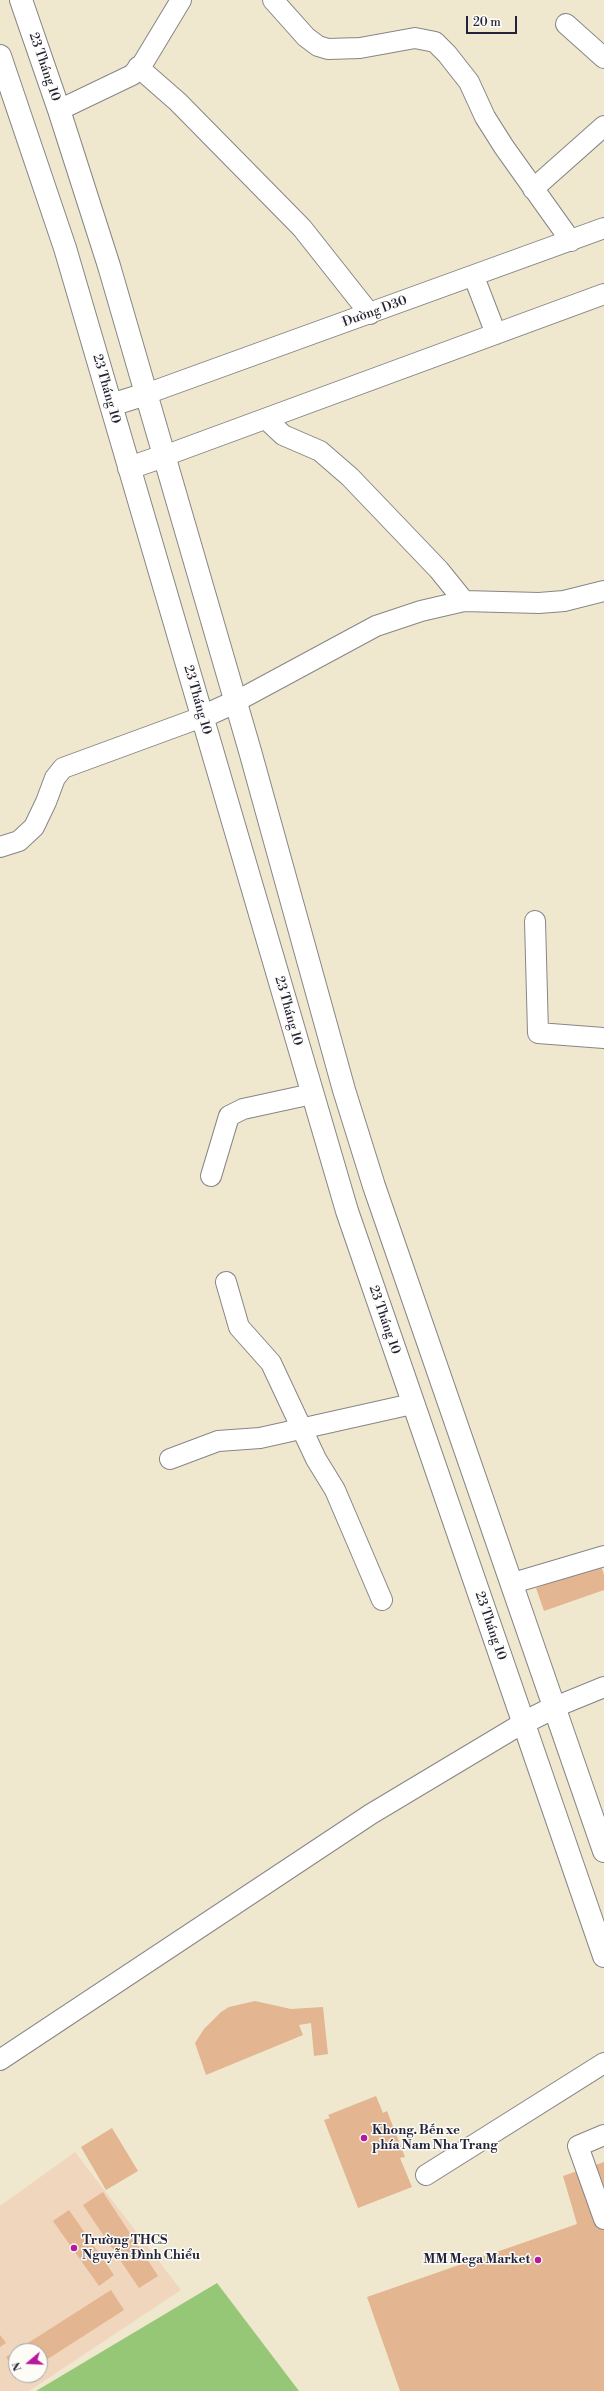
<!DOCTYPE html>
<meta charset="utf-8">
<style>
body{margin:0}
#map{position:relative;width:604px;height:2391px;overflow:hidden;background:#efe8cf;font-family:"Libre Bodoni",serif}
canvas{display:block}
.north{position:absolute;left:8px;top:2343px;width:40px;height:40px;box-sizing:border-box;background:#fdfcf7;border:1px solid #a5a5ac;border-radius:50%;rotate:251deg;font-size:11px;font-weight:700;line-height:16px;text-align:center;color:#22223b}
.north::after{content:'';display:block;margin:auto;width:14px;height:18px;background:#b5179e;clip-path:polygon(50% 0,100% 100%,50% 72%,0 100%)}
.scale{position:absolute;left:466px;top:16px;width:51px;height:18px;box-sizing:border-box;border:2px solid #22223b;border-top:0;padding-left:5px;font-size:12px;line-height:14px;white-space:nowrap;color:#22223b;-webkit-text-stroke:3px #fdfcf7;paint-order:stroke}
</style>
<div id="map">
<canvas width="604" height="2391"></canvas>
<div class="north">N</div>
<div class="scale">20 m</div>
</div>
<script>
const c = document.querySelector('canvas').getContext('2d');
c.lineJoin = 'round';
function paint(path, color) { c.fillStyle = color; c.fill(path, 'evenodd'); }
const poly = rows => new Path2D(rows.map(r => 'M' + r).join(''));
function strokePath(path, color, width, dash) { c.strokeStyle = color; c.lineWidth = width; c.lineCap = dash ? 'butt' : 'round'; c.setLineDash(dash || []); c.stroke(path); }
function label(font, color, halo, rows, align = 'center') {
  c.font = font + ' "Libre Bodoni",serif'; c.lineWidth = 3; c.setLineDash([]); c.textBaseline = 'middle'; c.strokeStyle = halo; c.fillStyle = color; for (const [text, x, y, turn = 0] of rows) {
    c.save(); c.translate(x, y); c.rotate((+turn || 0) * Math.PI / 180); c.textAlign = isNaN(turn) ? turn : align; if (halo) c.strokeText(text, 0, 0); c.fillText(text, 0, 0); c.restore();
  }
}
paint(poly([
 [75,2152,181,2290,29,2391,0,2391,0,2206],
 [16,2351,40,2351,40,2375,16,2375]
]), '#f0d6bc');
paint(poly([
 [217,2283,299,2391,36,2391]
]), '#96c776');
paint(poly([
 [601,1565,604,1575,604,1590,544,1611,536,1588],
 [255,2001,291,2009,323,2007,328,2054,314,2056,311,2023,299,2025,303,2035,206,2075,195,2043,204,2029,221,2012,229,2007],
 [376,2096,383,2113,387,2111,405,2157,400,2158,412,2187,358,2208,324,2120,330,2118,328,2115],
 [112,2128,138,2171,106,2190,81,2147],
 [604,2162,604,2391,400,2391,367,2297,577,2224,563,2176],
 [103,2192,158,2276,139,2288,83,2205],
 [69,2210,114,2275,99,2286,53,2221],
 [111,2290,124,2310,40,2364,40,2351,16,2351,16,2372,6,2357],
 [0,2335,6,2343,0,2347]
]), '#e3b590');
const minor = poly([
 [273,0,306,37,318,46,328,49,360,48,415,38,435,42,447,54,469,82,485,117,504,147,571,241],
 [566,24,604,58],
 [138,67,178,102,302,228,370,314],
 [59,110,132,75,143,63,181,0],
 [533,189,604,126],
 [474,277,496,334],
 [146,394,604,228],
 [266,419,283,435,320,451,350,477,439,570,464,601],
 [164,456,604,294],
 [235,702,376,626,421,611,464,601,539,603,564,601,604,591],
 [0,847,19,841,34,827,46,802,55,778,63,768,202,717],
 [535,921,538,1033,604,1038],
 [211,1176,229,1116,243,1109,312,1094],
 [226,1282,239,1327,271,1363,316,1459,335,1490,382,1600],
 [170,1459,218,1441,260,1438,412,1404],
 [513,1583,604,1556],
 [555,1707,604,1687],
 [0,2060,371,1814,523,1723],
 [604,2135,578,2146,604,2219],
 [426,2175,604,2063]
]);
const major = poly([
 [21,0,59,110,109,266,250,751,344,1090,374,1186,604,1851],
 [0,56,65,248,347,1211,604,1956],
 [111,405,146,394],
 [129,468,164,456],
 [202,717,235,702],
 [523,1723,555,1707]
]);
strokePath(minor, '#888585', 22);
strokePath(major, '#888585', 24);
strokePath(minor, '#fff', 20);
strokePath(major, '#fff', 22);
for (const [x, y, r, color] of [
 [364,2138,4,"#b5179e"],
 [74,2248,4,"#b5179e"],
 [538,2260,4,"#b5179e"]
]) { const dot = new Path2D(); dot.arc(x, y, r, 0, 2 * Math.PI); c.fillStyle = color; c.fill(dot); strokePath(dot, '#fdfcf7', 1.5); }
label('13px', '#22223b', '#fdfcf7', [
 ["23 Tháng 10",44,67,71],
 ["Đường D30",375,312,-20],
 ["23 Tháng 10",106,389,74],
 ["23 Tháng 10",197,700,74],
 ["23 Tháng 10",288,1011,74],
 ["23 Tháng 10",384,1320,71],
 ["23 Tháng 10",490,1626,71]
]);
label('bold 13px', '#22223b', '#fdfcf7', [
 ["Khong. Bến xe",372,2131],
 ["phía Nam Nha Trang",372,2146],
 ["Trường THCS",82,2241],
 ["Nguyễn Đình Chiểu",82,2256],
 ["MM Mega Market",530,2260,"right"]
], 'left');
</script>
